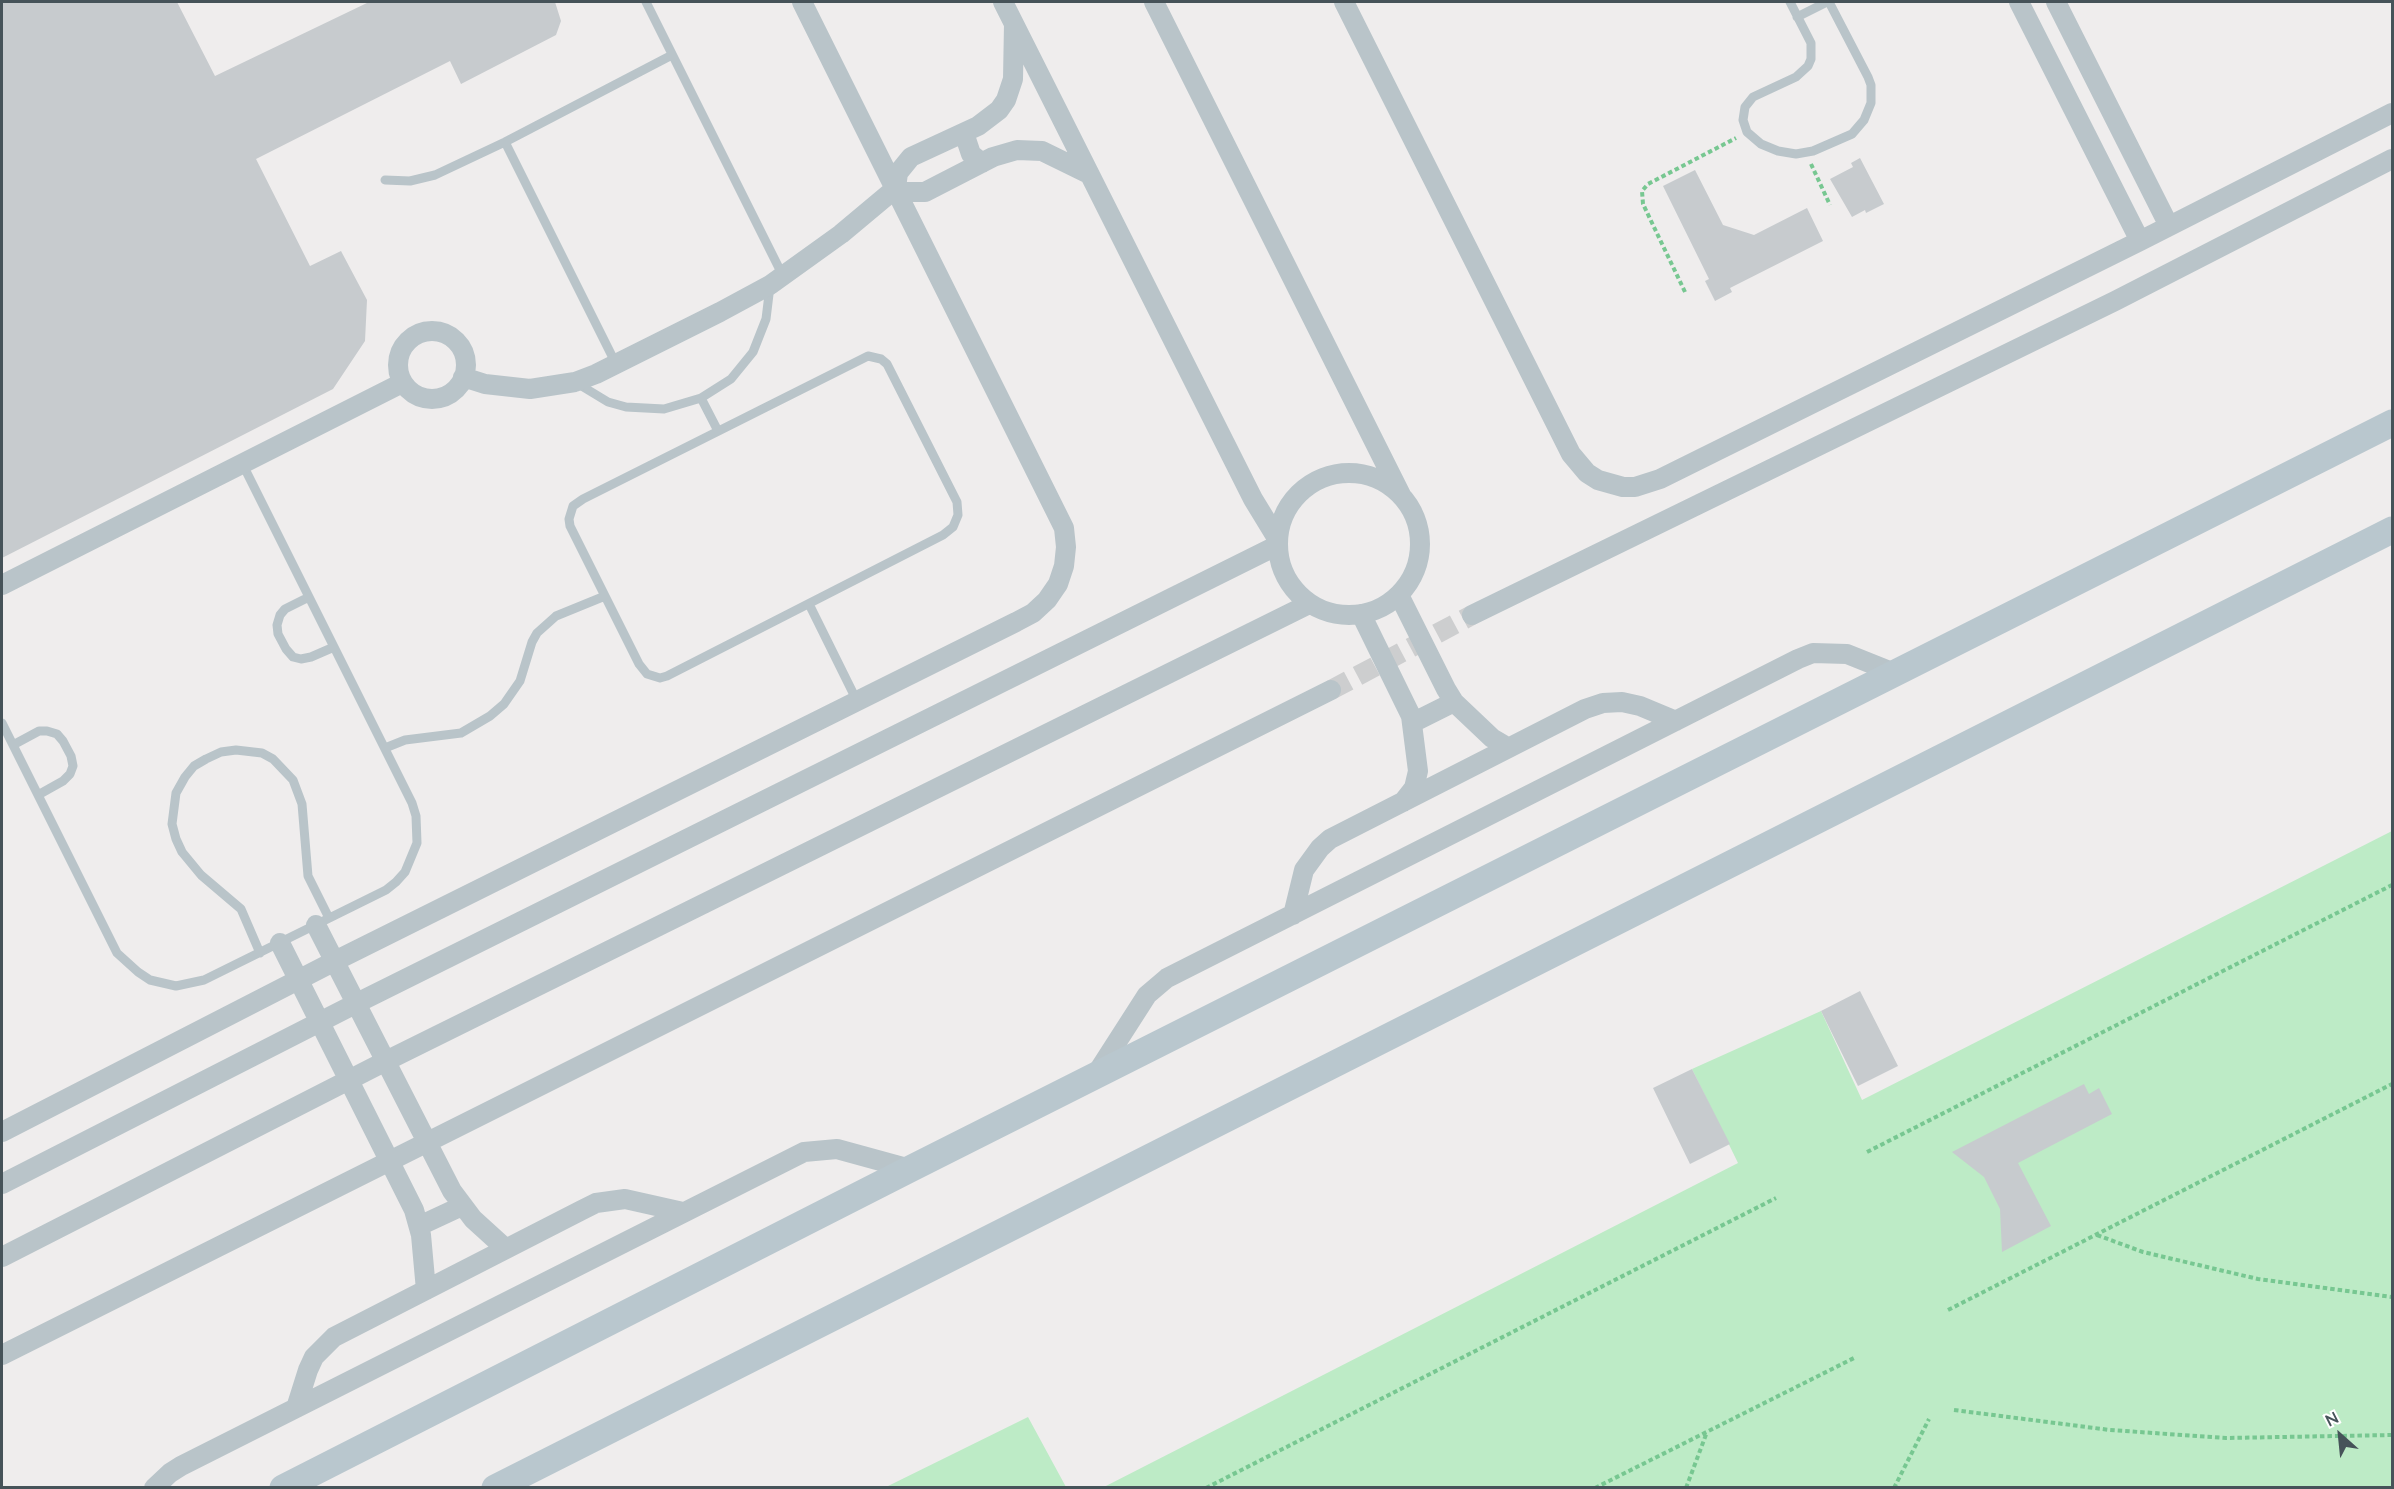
<!DOCTYPE html>
<style>
body{margin:0}
#map{position:relative;width:2394px;height:1489px;overflow:hidden;background:#efeded;font-family:Lato,sans-serif}
canvas{display:block}
.frame{position:absolute;inset:0;border:3px solid #465359;pointer-events:none}
.north{position:absolute;left:2310px;top:1405px;width:60px;height:60px;-webkit-text-stroke:4px #fff;paint-order:stroke;rotate:333deg;font-size:16px;font-weight:700;line-height:24px;text-align:center;color:#465359}
.north::after{content:'';display:block;margin:auto;width:21px;height:27px;background:#465359;clip-path:polygon(50% 0,100% 100%,50% 72%,0 100%)}
</style>
<div id="map">
<canvas width="2394" height="1489"></canvas>
<div class="frame"></div>
<div class="north">N</div>
</div>
<script>
const c = document.querySelector('canvas').getContext('2d');
c.lineJoin = 'round';
function paint(path, color) { c.fillStyle = color; c.fill(path, 'evenodd'); }
const poly = rows => new Path2D(rows.map(r => 'M' + r).join(''));
function strokePath(path, color, width, dash) { c.strokeStyle = color; c.lineWidth = width; c.lineCap = dash ? 'butt' : 'round'; c.setLineDash(dash || []); c.stroke(path); }
paint(poly([
 [2392,831,2392,1487,1102,1488,1738,1163,1692,1069,1821,1011,1862,1100],
 [1028,1417,1066,1487,886,1487]
]), '#bdebc6');
paint(poly([
 [2,2,177,2,215,76,369,2,555,2,561,21,556,35,461,84,450,61,256,159,310,266,341,251,367,300,365,341,333,389,2,558],
 [1860,158,1884,204,1866,213,1865,210,1852,217,1830,179,1853,167,1851,163],
 [1695,170,1723,225,1754,235,1807,208,1823,241,1730,288,1732,292,1715,301,1705,281,1709,279,1663,186],
 [1860,991,1898,1066,1858,1086,1821,1011],
 [1692,1069,1730,1144,1690,1164,1653,1088],
 [2084,1084,2089,1094,2099,1088,2112,1114,2018,1163,2051,1226,2002,1252,2000,1209,1984,1177,1952,1152]
]), '#c7cbce');
strokePath(poly([
 [1331,690,1472,615]
]), '#cdcecf', 20, [20, 10]);
strokePath(poly([
 [1811,164,1830,205],
 [1685,292,1643,204,1642,191,1648,184,1736,138],
 [1867,1152,2392,885],
 [2097,1235,2143,1252,2258,1279,2392,1297],
 [1948,1310,2392,1084],
 [1954,1410,2110,1430,2226,1438,2392,1435],
 [1206,1488,1776,1198],
 [1595,1488,1856,1357],
 [1686,1488,1707,1432],
 [1894,1488,1929,1419]
]), '#77c791', 4, [4.5, 3]);
strokePath(poly([
 [646,2,783,276],
 [1790,2,1811,43,1811,59,1808,66,1796,77,1753,97,1745,107,1743,120,1747,132,1761,144,1778,151,1796,154,1813,151,1852,134,1864,120,1871,103,1871,85,1868,77,1829,2],
 [1797,17,1827,2],
 [505,142,616,364],
 [385,180,410,181,435,175,505,142,672,55],
 [868,356,881,359,887,364,957,502,958,515,953,527,943,535,667,676,660,678,647,674,639,664,570,526,569,519,573,506,583,499,868,356],
 [575,382,608,402,626,407,664,409,701,398,731,379,753,352,766,319,770,286],
 [701,398,718,431],
 [309,597,285,609,280,615,277,625,278,634,286,649,293,657,301,659,311,657,334,647],
 [809,604,857,701],
 [2,723,117,953,138,972,150,980,176,986,204,980,386,890,396,882,405,872,417,843,416,816,412,803,242,463],
 [13,745,39,731,47,731,57,734,63,741,71,756,73,766,70,774,63,781,38,795],
 [385,748,405,740,461,733,490,716,504,704,520,681,532,642,537,633,556,616,605,596],
 [260,953,241,909,201,875,182,852,176,839,172,824,176,793,185,777,194,766,206,759,221,752,236,750,262,753,273,759,293,780,302,804,308,876,329,918]
]), '#b9c4c9', 9);
strokePath(poly([
 [1003,2,1253,499,1278,540],
 [1154,2,1401,495],
 [1344,2,1571,454,1587,473,1598,480,1623,487,1635,487,1660,479,2140,241,2392,113],
 [2019,2,2140,241],
 [2056,2,2169,226],
 [966,132,966,139,971,154,982,163],
 [896,188,905,192,925,192,993,157,1017,150,1042,151,1089,174],
 '398 365a34 34 0 1 1 68 0a34 34 0 1 1-68 0Z',
 [463,377,485,384,530,389,575,382,596,374,720,312,770,285,841,234,896,188,898,173,911,157,978,126,999,110,1006,100,1013,79,1014,24],
 '1278 544a71 71 0 1 1 142 0a71 71 0 1 1-142 0Z',
 [2,585,402,383],
 [1399,595,1446,689,1454,702,1492,738,1509,748],
 [1361,614,1411,716,1418,771,1414,788,1403,802],
 [1472,615,2115,301,2392,159],
 [1412,723,1454,702],
 [1293,915,1304,870,1320,848,1330,839,1585,709,1603,703,1622,702,1640,706,1676,721],
 [316,925,452,1191,473,1219,506,1249],
 [280,943,414,1210,421,1235,426,1290],
 [1095,1076,1147,995,1167,978,1798,659,1813,653,1847,654,1897,674],
 [2,1132,335,961,1016,622,1033,613,1047,600,1058,584,1064,566,1066,547,1064,528,802,2],
 [2,1184,357,1003,1278,545],
 [419,1226,462,1206],
 [2,1257,386,1061,1309,604],
 [2,1355,1331,690],
 [296,1408,308,1370,314,1357,334,1337,582,1210,596,1203,625,1199,683,1212],
 [154,1488,170,1473,181,1466,804,1152,837,1149,910,1169]
]), '#b9c4c9', 20);
strokePath(poly([
 [283,1488,910,1169,2392,423],
 [495,1488,2392,530]
]), '#b9c7ce', 27);
</script>
